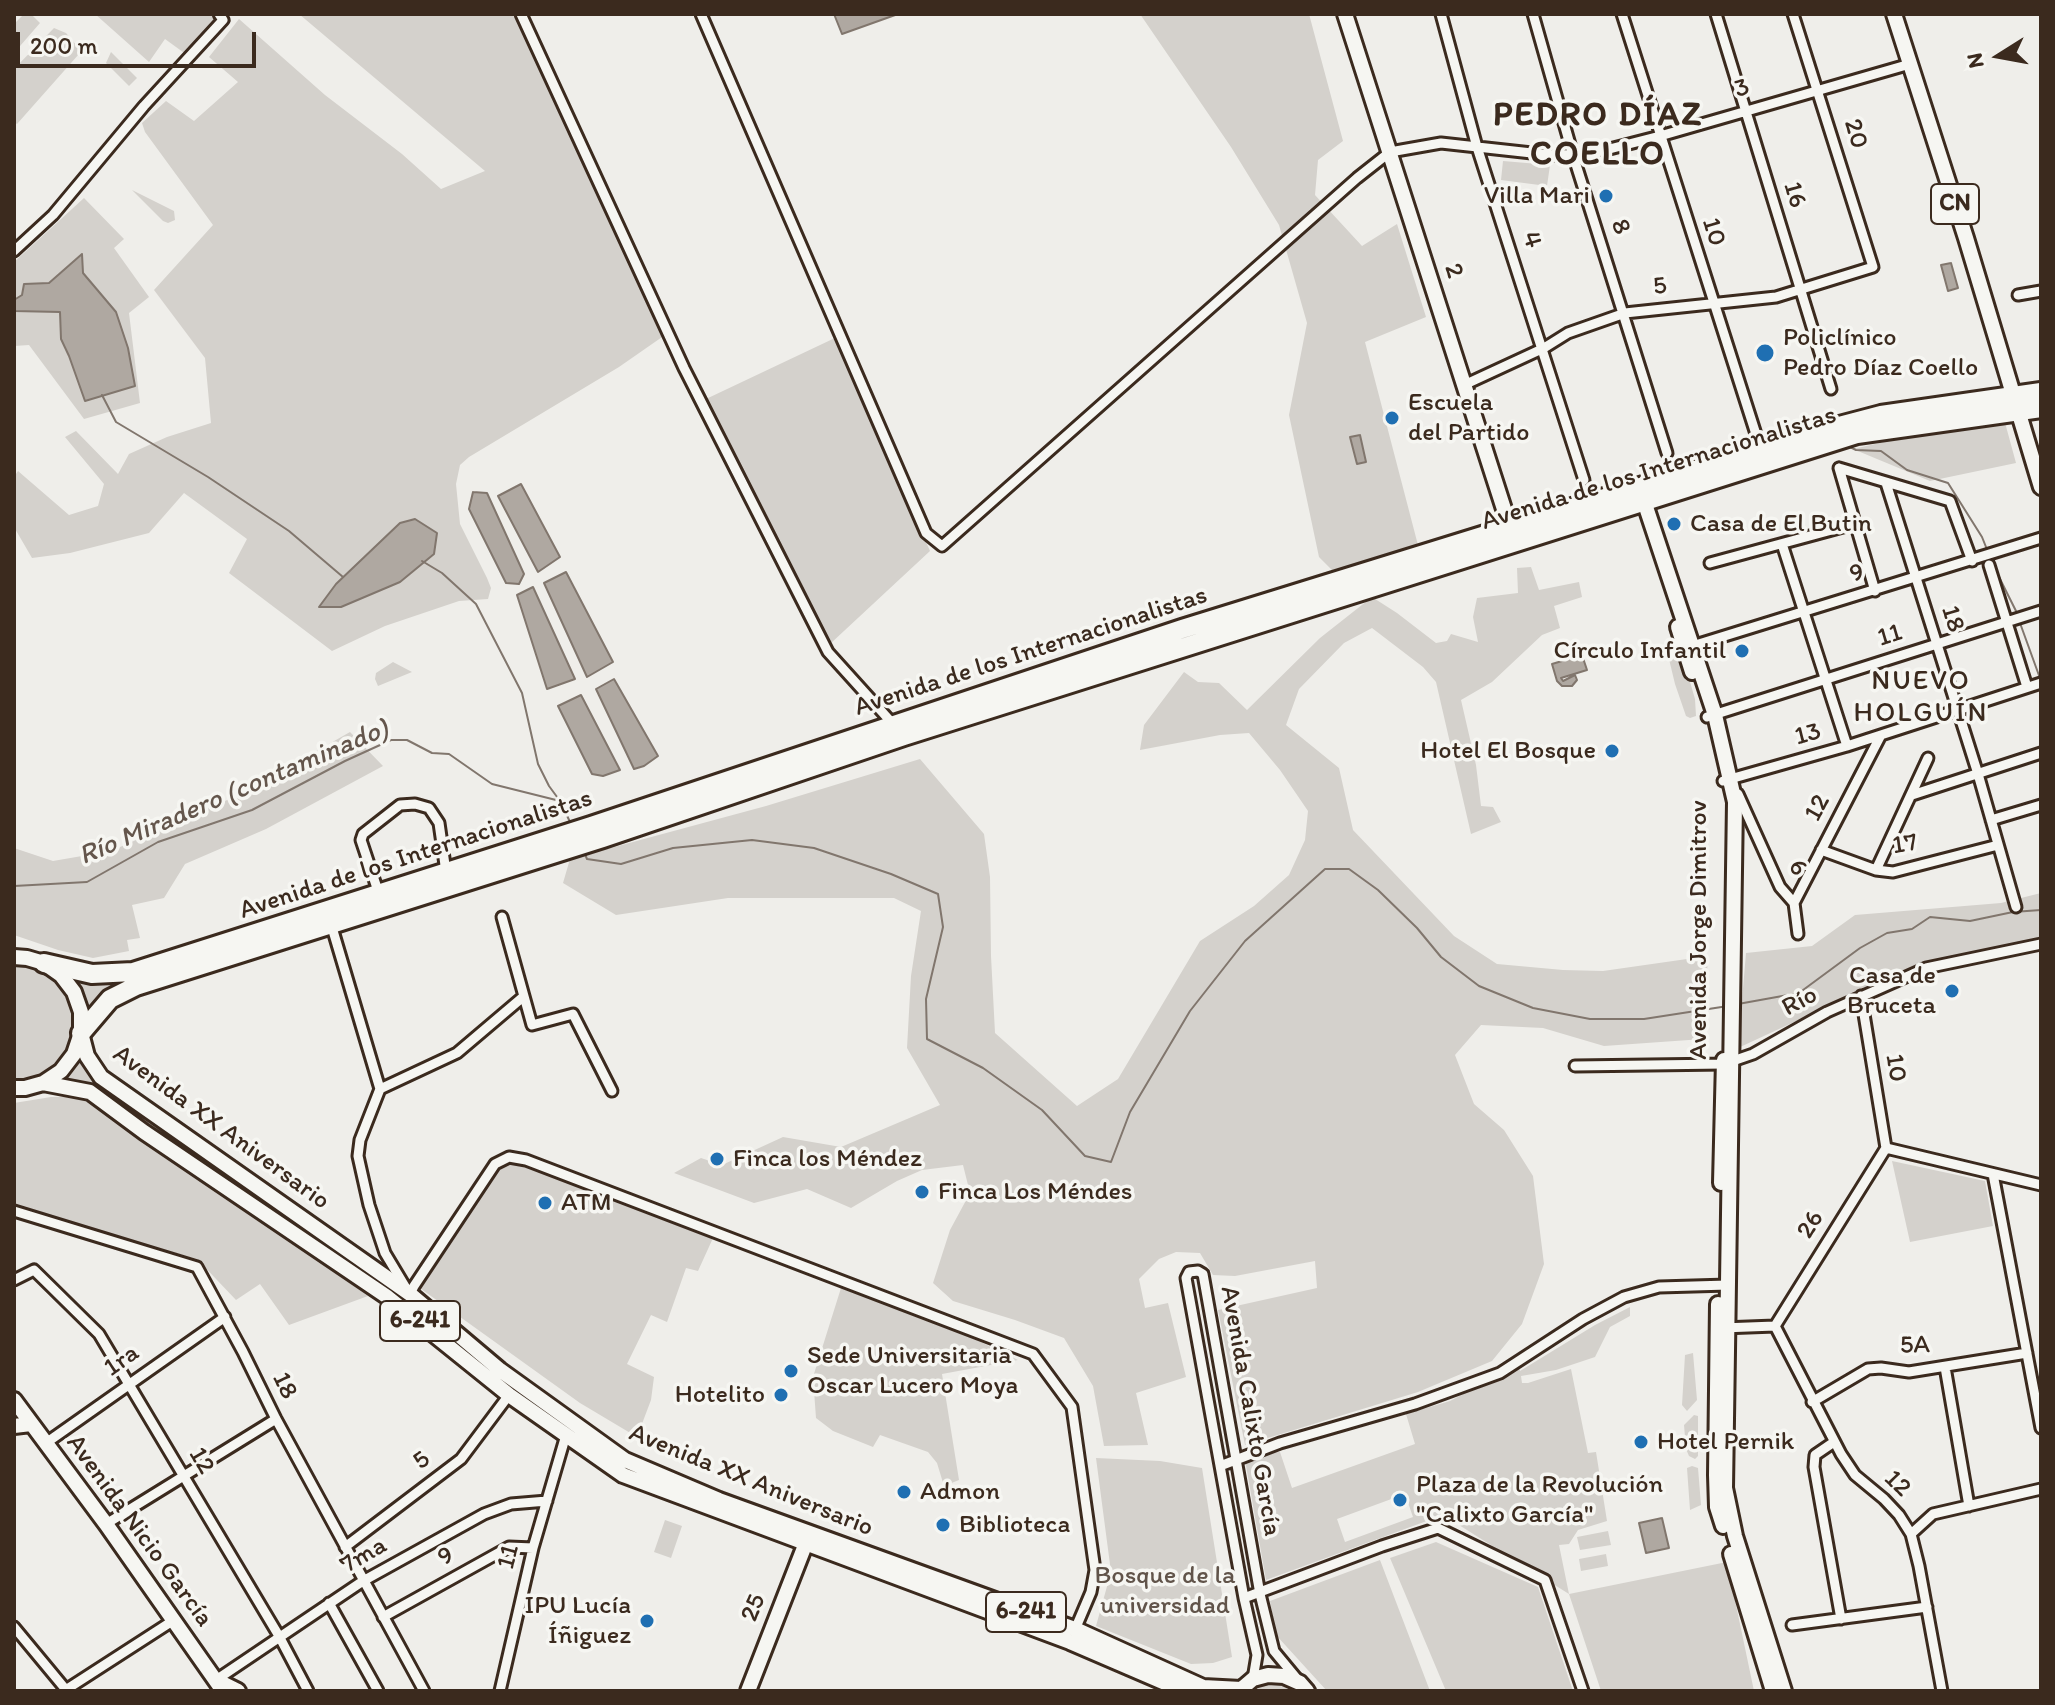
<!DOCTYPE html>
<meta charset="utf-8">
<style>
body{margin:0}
#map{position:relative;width:2055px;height:1705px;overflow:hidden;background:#efeeea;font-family:Itim,sans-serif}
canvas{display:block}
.frame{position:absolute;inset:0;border:16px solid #3b2a1e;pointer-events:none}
.north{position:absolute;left:1959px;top:16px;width:80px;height:80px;-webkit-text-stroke:6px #f6f6f2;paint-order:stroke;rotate:259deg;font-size:22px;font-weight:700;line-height:32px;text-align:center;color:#3b2a1e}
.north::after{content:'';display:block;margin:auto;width:28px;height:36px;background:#3b2a1e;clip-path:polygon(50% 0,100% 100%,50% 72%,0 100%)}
.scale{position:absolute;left:16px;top:32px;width:240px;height:36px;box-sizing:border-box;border:4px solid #3b2a1e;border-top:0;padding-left:10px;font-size:24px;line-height:28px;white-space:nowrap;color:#3b2a1e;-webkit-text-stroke:6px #f6f6f2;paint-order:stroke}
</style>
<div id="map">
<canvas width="2055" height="1705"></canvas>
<div class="frame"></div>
<div class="north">N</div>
<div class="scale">200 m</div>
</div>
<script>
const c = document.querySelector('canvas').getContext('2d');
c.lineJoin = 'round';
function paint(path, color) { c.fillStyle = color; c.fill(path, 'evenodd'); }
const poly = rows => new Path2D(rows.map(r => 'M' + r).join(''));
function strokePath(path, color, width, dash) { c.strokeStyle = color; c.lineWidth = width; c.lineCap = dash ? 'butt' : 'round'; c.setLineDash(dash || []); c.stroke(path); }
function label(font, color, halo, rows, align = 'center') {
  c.font = font + ' Itim,sans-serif'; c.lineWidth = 7; c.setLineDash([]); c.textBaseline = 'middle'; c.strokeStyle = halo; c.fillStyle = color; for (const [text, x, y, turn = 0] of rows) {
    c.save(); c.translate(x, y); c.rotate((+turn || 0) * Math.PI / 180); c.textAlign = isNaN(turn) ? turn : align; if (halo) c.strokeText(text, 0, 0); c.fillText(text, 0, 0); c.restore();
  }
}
paint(poly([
 [24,14,31,14,40,23,14,53,14,24],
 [95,14,216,14,220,19,187,55,165,39,149,62],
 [299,14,518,14,665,335,619,367,469,457,460,465,456,484,460,524,487,578,491,588,488,599,459,601,385,626,332,651,229,573,247,539,184,493,149,533,70,553,32,558,14,527,14,477,18,471,69,515,98,506,104,484,65,437,76,431,118,474,129,454,167,437,211,423,205,358,154,290,213,225,145,132,142,123,166,101,194,121,238,82,209,57,239,19,325,95,402,154,441,189,485,171],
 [1140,14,1309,14,1343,141,1318,160,1315,195,1362,246,1397,224,1426,317,1365,342,1419,549,1332,570,1319,557,1289,415,1307,323,1279,225,1231,147],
 [54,28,66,33,77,46,79,54,17,124,14,122,14,69],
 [111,52,137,78,129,86,106,63],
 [1503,161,1550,165,1547,186,1501,180],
 [132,190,174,211,175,220,168,223,163,221],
 [84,198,124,239,114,248,149,297,129,313,140,403,84,419,29,345,14,346,14,262],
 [837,337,930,551,830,644,706,399],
 [2004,419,2016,463,1930,481,1853,449,1946,428],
 [1531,567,1539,590,1579,582,1582,597,1554,606,1560,628,1542,635,1492,682,1461,700,1476,765,1481,806,1493,807,1501,822,1471,834,1436,682,1423,667,1372,628,1344,643,1299,689,1286,725,1339,768,1353,830,1454,936,1497,964,1563,970,1603,971,1708,956,1703,1039,1604,1046,1543,1028,1481,1025,1455,1055,1474,1104,1504,1130,1533,1176,1544,1264,1522,1324,1492,1361,1418,1392,1245,1445,1218,1310,1317,1288,1315,1261,1235,1276,1213,1275,1200,1253,1176,1252,1159,1259,1139,1279,1145,1308,1168,1303,1186,1377,1136,1393,1148,1445,1104,1446,1093,1386,1064,1338,1015,1320,953,1301,933,1283,950,1230,970,1193,963,1165,922,1170,897,1181,851,1208,807,1189,754,1203,674,1173,701,1158,722,1165,783,1137,841,1147,940,1105,907,1048,911,976,921,911,894,898,728,898,616,915,563,883,570,859,766,806,920,759,984,834,990,877,991,956,995,1033,1077,1106,1118,1079,1200,941,1254,906,1289,875,1305,840,1308,811,1280,770,1249,733,1220,735,1140,750,1144,725,1184,672,1198,682,1219,683,1247,710,1320,638,1372,597,1397,613,1436,643,1447,641,1451,634,1478,642,1473,617,1477,598,1518,593,1517,568],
 [1673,650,1681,651,1695,699,1696,716,1690,718,1686,716,1675,684,1668,655],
 [393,662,412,672,378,686,375,679,376,673],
 [350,732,383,766,266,829,185,864,164,898,132,905,140,938,127,940,129,951,93,958,58,950,14,935,14,848,53,861,111,851,243,793],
 [2041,893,2041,937,1917,965,1738,1048,1746,953,1812,946,1855,915,2001,903],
 [14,963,37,967,53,976,65,990,73,1007,75,1025,71,1043,62,1060,49,1072,32,1080,14,1082],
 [73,977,105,983,128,981,127,985,87,1019,80,988],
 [77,1057,99,1079,237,1180,237,1185,233,1186,96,1085,64,1078],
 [51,1097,79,1097,104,1109,368,1296,289,1325,260,1284,236,1300,197,1259,14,1207,14,1103],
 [518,1161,662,1216,713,1238,698,1271,686,1268,667,1322,651,1315,627,1364,654,1377,651,1400,637,1437,580,1403,417,1286,499,1166],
 [1892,1161,1985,1181,1993,1226,1910,1242],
 [247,1187,403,1293,405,1299,401,1300,244,1193,243,1188],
 [841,1288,958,1331,1018,1360,942,1374,959,1480,944,1486,937,1463,928,1452,880,1435,873,1447,833,1431,816,1418,813,1377],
 [1630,1307,1630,1316,1610,1327,1595,1357,1556,1370,1521,1376,1522,1383,1528,1383,1571,1369,1588,1453,1596,1452,1607,1521,1578,1530,1569,1544,1559,1545,1569,1594,1727,1562,1754,1691,1601,1691,1569,1594,1443,1515,1266,1580,1244,1454,1280,1452,1292,1488,1415,1444,1406,1414,1450,1401,1518,1365,1520,1371,1595,1325],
 [1405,1494,1413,1517,1345,1542,1337,1519],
 [1693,1353,1697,1400,1687,1411,1682,1405,1685,1355],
 [1694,1415,1698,1416,1698,1456,1695,1459,1689,1456,1686,1449,1684,1425],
 [1096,1458,1160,1461,1202,1468,1232,1657,1213,1663,1191,1664,1096,1626,1111,1572],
 [1692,1466,1698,1468,1701,1505,1690,1510,1687,1468],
 [665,1520,682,1526,671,1558,654,1552],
 [1608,1531,1611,1545,1580,1550,1577,1537],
 [1436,1542,1538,1587,1573,1691,1446,1691,1390,1558],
 [1606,1554,1608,1566,1581,1571,1579,1559],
 [1380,1560,1430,1691,1327,1691,1276,1635,1270,1601],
 [1271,1682,1285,1685,1296,1691,1249,1691,1257,1686]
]), '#d4d1cc');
const water = poly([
 [834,14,898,14,842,34,834,14],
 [82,254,83,273,116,312,128,348,135,386,85,401,69,356,61,339,60,312,14,311,14,300,22,295,24,284,49,283,82,254],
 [1951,263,1958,288,1948,291,1941,265,1951,263],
 [1360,435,1366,462,1357,464,1350,437,1360,435],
 [521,484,560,557,538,572,498,496,521,484],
 [473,492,487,493,524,574,519,584,506,583,469,509,473,492],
 [415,519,437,533,434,554,400,582,341,607,319,607,336,584,400,523,415,519],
 [566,572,613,662,587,677,544,583,566,572],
 [533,587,575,679,547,689,517,595,533,587],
 [1582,655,1587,670,1561,678,1563,681,1575,675,1577,680,1572,686,1562,686,1557,681,1552,664,1582,655],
 [614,679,658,756,644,766,634,769,596,689,614,679],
 [581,695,620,770,603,776,592,774,558,706,581,695],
 [1662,1518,1669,1548,1646,1553,1639,1523,1662,1518]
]);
paint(water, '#afa8a1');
strokePath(water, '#81766d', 2);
strokePath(poly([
 [102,395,116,422,208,477,289,531,343,577],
 [1850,447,1856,450,1881,451,1907,470,1948,483,1982,537,1988,552],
 [422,561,442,573,476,604,522,693,538,764,549,786,560,801],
 [1995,569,2017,613],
 [2020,623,2041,681],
 [584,852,587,859,621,864,673,848,752,840,814,848,891,874,938,894,943,927,926,999,927,1039,983,1068,1042,1110,1085,1156,1111,1162,1130,1112,1190,1011,1245,941,1325,869,1349,869,1378,890,1417,928,1441,957,1479,986,1533,1008,1590,1019,1644,1019,1728,1006],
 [14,886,87,882,158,842,252,810,345,761,391,740,407,740,432,753,449,754,492,784,560,801,571,824],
 [1738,1004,1799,993,1860,948,1887,933,1912,929,1930,917,1970,921,2013,912,2041,910]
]), '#81766d', 2);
const street = poly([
 [521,14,684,368,828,652,893,724],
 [701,14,926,533,942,546,1357,178,1390,152,1441,143,1550,155,1590,154,1660,136,1910,64],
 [1441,14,1477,147,1584,480],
 [1533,14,1573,155,1667,453],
 [1622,14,1762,453],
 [1716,14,1831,389],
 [14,251,53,215,144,106,223,20,219,14],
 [2018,295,2041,291],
 [1464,385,1544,348,1568,333,1625,313,1776,297,1873,267,1793,14],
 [1839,468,1950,501,1972,561],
 [1839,468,1875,591],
 [1886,483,1978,774,2016,907],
 [1782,544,1847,746],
 [1710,563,1854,524],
 [1989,565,2027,687],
 [1689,647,2041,538],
 [1707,717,2041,611],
 [1723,781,1847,746,2041,683],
 [1738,794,1780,887,1794,903,1798,934],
 [1912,795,2041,753],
 [1991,820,2041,805],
 [1821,850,1876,870,1893,872,1998,845],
 [1876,870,1928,758],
 [379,894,361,840,363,834,400,805,415,804,429,808,439,823,446,872],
 [1794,903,1881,735],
 [502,917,532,1025,573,1014,612,1091],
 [331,924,380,1089,360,1140,358,1156,369,1205,385,1253,406,1288],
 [1861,996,1886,1148],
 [1575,1066,1724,1064,1753,1054,1827,1012,1926,968,2041,944],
 [380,1089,457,1053,523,997],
 [1886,1148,2041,1185],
 [1993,1174,2041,1428],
 [14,1211,197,1267,243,1352,276,1419,424,1691],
 [14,1280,34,1270,99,1334,279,1636,308,1691],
 [415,1317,410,1294,414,1286,495,1164,509,1157,526,1160,1033,1354,1072,1407,1095,1570,1091,1592,1074,1632],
 [1775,1326,1841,1454,1855,1475,1884,1499,1899,1515,1911,1534,1919,1566,1942,1691],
 [1775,1326,1886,1148],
 [1722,1328,1775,1326],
 [1945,1367,1969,1506],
 [1812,1402,1868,1369,1881,1368,1909,1372,2027,1353],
 [1834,1442,1815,1455,1814,1467,1841,1619],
 [46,1443,225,1317],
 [1220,1466,1280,1443,1415,1404,1500,1373,1583,1319,1624,1297,1659,1287,1728,1285],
 [106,1524,276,1419],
 [1911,1534,1933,1514,2041,1489],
 [345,1547,461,1459,509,1395],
 [1244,1598,1382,1546,1438,1528,1545,1580,1583,1691],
 [329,1603,378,1691],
 [383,1617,509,1547,533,1548],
 [1792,1625,1927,1607],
 [14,1627,67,1691],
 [1253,1679,1257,1655,1244,1598,1186,1278,1189,1272,1198,1271,1203,1274,1260,1594,1274,1651,1298,1680],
 [216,1680,363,1581,484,1514,511,1504,547,1501],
 [64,1691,174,1620],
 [500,1691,533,1548,566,1435]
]);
const secondary = poly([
 [1345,14,1512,534],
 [1642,495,1715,715,1735,802,1725,1488,1735,1536,1784,1691],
 [1678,627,1692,672],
 [1721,1183,1724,1060],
 [1718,1304,1716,1475,1717,1507,1723,1526],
 [14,1400,106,1524,223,1691],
 [14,1426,31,1424],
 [1731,1554,1773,1691],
 [216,1680,238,1691],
 [748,1691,809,1535]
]);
const primary = poly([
 [1894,14,1966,238,2041,487],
 [14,957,27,958,44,963,61,975,74,992,81,1012,81,1033,74,1054,61,1071,43,1083,25,1088,14,1088],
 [81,1033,87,1056,101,1077,410,1294,500,1370,625,1460,719,1500,1075,1629,1203,1687,1241,1689],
 [43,1083,90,1092,144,1132,386,1296,509,1395,623,1475,1070,1642,1184,1691],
 [1239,1691,1253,1679,1268,1675,1284,1676,1300,1683,1307,1691]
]);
const highway = poly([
 [44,963,92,974,133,972,591,826,1182,629,1824,430,1881,415,2041,392],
 [81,1033,110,999,136,986,603,838,904,736,1857,434,2041,408]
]);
strokePath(street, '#3b2a1e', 15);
strokePath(secondary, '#3b2a1e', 20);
strokePath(primary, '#3b2a1e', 20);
strokePath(highway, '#3b2a1e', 24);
strokePath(street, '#f6f6f2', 9);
strokePath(secondary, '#f6f6f2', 14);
strokePath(primary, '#f6f6f2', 14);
strokePath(highway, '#f6f6f2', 18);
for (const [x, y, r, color] of [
 [1606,196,8,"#1f6fb2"],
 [1765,353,10,"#1f6fb2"],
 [1392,418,8,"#1f6fb2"],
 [1674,524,8,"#1f6fb2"],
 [1742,651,8,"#1f6fb2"],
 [1612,751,8,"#1f6fb2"],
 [1952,991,8,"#1f6fb2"],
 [717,1159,8,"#1f6fb2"],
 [922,1192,8,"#1f6fb2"],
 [545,1203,8,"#1f6fb2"],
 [791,1371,8,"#1f6fb2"],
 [781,1395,8,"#1f6fb2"],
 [1641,1442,8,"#1f6fb2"],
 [904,1492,8,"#1f6fb2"],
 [1400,1500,8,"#1f6fb2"],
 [943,1525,8,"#1f6fb2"],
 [647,1621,8,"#1f6fb2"]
]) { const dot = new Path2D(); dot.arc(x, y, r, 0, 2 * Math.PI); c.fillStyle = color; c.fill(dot); strokePath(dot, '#f6f6f2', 3); }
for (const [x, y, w] of [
 [1955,204,48],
 [420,1321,80],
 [1026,1612,80]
]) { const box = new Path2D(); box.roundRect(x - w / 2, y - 20, w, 40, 6); c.fillStyle = '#f6f6f2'; c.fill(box); strokePath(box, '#3b2a1e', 2); }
label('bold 24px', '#3b2a1e', null, [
 ["CN",1955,204],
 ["6-241",420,1321],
 ["6-241",1026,1612]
]);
label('26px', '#3b2a1e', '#f6f6f2', [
 ["3",1742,89,-17],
 ["20",1855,134,73],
 ["16",1794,195,73],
 ["8",1620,227,72],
 ["10",1713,232,72],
 ["4",1531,240,72],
 ["2",1453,271,72],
 ["5",1660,287,-7],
 ["Avenida de los Internacionalistas",1659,469,-17],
 ["9",1857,574,-16],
 ["18",1952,619,72],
 ["11",1890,636,-18],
 ["Avenida de los Internacionalistas",1031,652,-18],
 ["13",1808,735,-16],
 ["12",1818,808,-62],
 ["17",1905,845,-10],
 ["Avenida de los Internacionalistas",416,855,-18],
 ["6",1797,868,61],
 ["Avenida Jorge Dimitrov",1699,930,-90],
 ["Río",1800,1002,-28],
 ["10",1895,1068,80],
 ["Avenida XX Aniversario",221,1128,36],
 ["26",1811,1225,-58],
 ["5A",1915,1346,-1],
 ["1ra",122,1361,-35],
 ["18",284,1386,64],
 ["Avenida Calixto García",1250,1411,80],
 ["12",201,1461,59],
 ["5",422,1461,-37],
 ["Avenida XX Aniversario",751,1481,22],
 ["12",1897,1484,44],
 ["Avenida Nicio García",139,1531,54],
 ["7ma",364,1556,-30],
 ["9",446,1557,-29],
 ["11",509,1557,-76],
 ["25",754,1608,-68]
]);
label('26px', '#3b2a1e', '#f6f6f2', [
 ["Villa Mari",1590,196,"right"],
 ["Policlínico",1783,338],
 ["Pedro Díaz Coello",1783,368],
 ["Escuela",1408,403],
 ["del Partido",1408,433],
 ["Casa de El Butin",1690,524],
 ["Círculo Infantil",1726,651,"right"],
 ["Hotel El Bosque",1596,751,"right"],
 ["Casa de",1936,976,"right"],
 ["Bruceta",1936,1006,"right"],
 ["Finca los Méndez",733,1159],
 ["Finca Los Méndes",938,1192],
 ["ATM",561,1203],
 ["Sede Universitaria",807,1356],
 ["Oscar Lucero Moya",807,1386],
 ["Hotelito",765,1395,"right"],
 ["Hotel Pernik",1657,1442],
 ["Plaza de la Revolución",1416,1485],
 ["\"Calixto García\"",1416,1515],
 ["Admon",920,1492],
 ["Biblioteca",959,1525],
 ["IPU Lucía",631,1606,"right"],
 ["Íñiguez",631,1636,"right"]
], 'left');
label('26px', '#61544a', '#f6f6f2', [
 ["Bosque de la",1165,1576],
 ["universidad",1165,1606]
]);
c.letterSpacing = '2px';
label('28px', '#3b2a1e', '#f6f6f2', [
 ["NUEVO",1921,682],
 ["HOLGUÍN",1921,714]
]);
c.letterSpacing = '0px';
label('italic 28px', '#64564c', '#f6f6f2', [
 ["Río Miradero (contaminado)",234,793,-23]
]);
c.letterSpacing = '2px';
label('bold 34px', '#3b2a1e', '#f6f6f2', [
 ["PEDRO DÍAZ",1598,116],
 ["COELLO",1598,155]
]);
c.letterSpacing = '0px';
</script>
